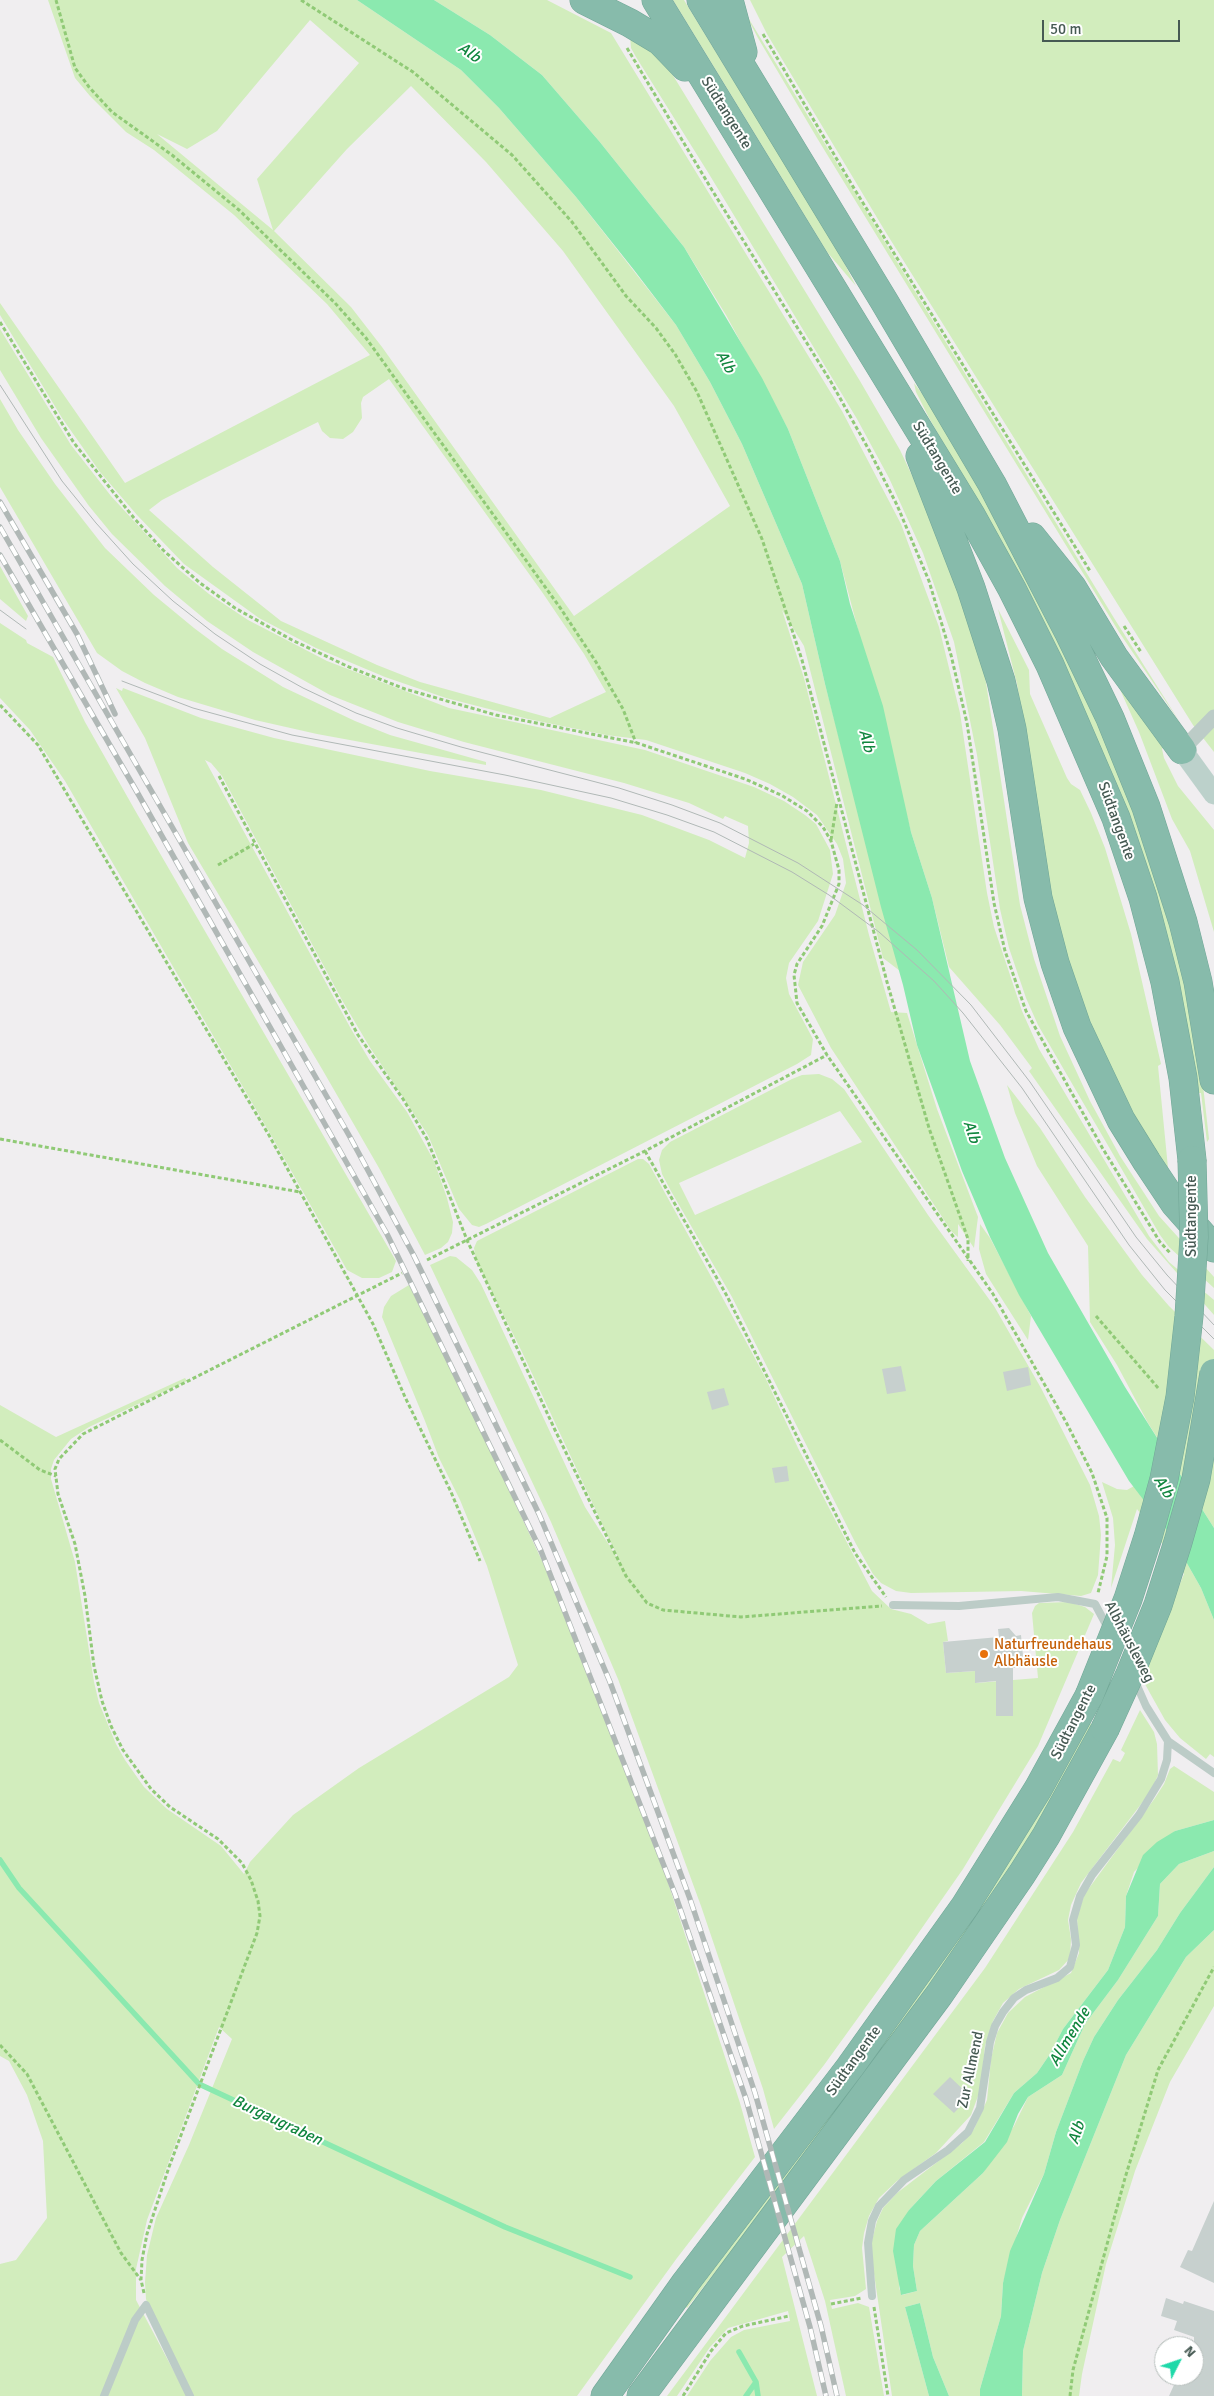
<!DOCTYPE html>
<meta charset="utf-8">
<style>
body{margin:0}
#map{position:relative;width:1214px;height:2396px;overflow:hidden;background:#f0eef0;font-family:Signika,sans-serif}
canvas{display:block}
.north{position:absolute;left:1154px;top:2336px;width:50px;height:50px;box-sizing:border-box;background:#fff;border:1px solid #b5bdba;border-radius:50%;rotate:49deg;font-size:14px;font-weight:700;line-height:20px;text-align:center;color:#465a53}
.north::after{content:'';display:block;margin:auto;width:18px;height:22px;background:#1ed9a9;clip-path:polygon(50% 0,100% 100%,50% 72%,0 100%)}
.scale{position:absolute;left:1042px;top:20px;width:138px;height:22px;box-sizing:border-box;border:2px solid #465a53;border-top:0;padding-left:6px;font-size:15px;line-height:18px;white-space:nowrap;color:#465a53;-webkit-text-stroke:4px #fff;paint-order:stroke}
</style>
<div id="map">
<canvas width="1214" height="2396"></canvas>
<div class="north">N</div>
<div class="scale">50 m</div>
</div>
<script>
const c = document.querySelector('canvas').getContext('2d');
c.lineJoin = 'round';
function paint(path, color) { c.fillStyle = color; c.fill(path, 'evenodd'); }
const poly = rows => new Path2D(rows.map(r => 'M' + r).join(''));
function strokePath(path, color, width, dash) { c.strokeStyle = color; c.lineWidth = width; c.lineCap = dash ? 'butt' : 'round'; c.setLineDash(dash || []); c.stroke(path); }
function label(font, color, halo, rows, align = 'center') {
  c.font = font + ' Signika,sans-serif'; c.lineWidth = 4; c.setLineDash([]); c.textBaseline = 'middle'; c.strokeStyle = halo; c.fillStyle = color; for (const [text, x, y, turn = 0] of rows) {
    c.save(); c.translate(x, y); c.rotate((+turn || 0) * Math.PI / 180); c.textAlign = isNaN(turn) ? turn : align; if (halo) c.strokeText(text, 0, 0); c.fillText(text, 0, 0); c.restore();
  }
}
paint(poly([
 [48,0,357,0,461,70,499,108,576,197,676,325,710,382,742,444,802,584,825,684,900,971,883,958,804,646,782,610,804,678,869,935,891,1012,907,1013,937,1109,978,1217,974,1248,958,1224,958,1237,952,1232,831,1048,798,985,803,962,835,915,846,883,843,859,837,844,817,815,793,797,770,784,745,773,646,740,606,735,528,719,446,698,385,677,316,648,259,618,184,564,137,515,100,472,62,418,0,315,0,303,125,483,370,355,327,304,234,215,154,150,126,132,90,96,75,78],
 [310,20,359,63,257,179,273,230,157,134,187,149,217,131],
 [411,86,486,162,563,251,674,406,730,506,574,616,382,347,351,307,274,231,347,149],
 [389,379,542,592,584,654,606,692,550,718,420,682,377,665,281,621,213,567,149,510,162,500,203,479,318,422,322,431,330,438,343,439,353,432,362,418,361,403,363,397],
 [434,0,547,0,611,33,842,411,901,524,939,627,960,713,987,893,994,927,1022,1011,1039,1049,1149,1236,1169,1262,1214,1300,1214,1315,1147,1239,1029,1071,1032,1068,1000,1025,949,967,932,898,911,832,840,561,788,429,726,315,684,247,599,141,542,75,490,35],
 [673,0,684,0,836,247,856,286,827,252],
 [750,0,1214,0,1214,752,1193,725,885,231,767,34],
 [741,6,1114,618,1181,724,1119,632,817,138,758,38],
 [630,36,664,62,674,77,860,381,900,450,926,505,941,538,985,676,1020,905,1034,959,1060,1036,1090,1101,1120,1156,1159,1216,1214,1277,1214,1288,1169,1247,1160,1235,1038,1025,1026,998,1009,948,1000,909,977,755,954,642,923,553,889,478,857,419,709,174,636,57,631,48],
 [0,329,71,445,111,496,177,568,209,594,248,620,327,661,449,708,645,750,754,787,784,801,805,815,816,824,830,850,833,874,818,921,789,963,786,978,789,994,813,1039,811,1055,797,1064,486,1224,479,1227,472,1225,459,1209,428,1135,369,1046,342,1000,222,776,211,763,205,760,351,1029,370,1061,407,1112,434,1161,447,1198,453,1222,452,1233,448,1242,441,1248,425,1255,379,1168,322,1069,188,843,145,738,116,688,122,691,123,688,201,718,274,738,430,771,541,790,642,815,709,840,745,858,749,843,748,826,725,816,723,819,689,803,624,783,464,742,398,722,330,695,253,652,207,621,165,586,112,534,89,506,41,438,0,370],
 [914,383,927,400,962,455,1095,711,1146,841,1186,982,1201,1067,1209,1139,1207,1142,1201,1093,1197,1093,1188,1034,984,515,928,416,916,392],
 [0,399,18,430,55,484,105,548,154,595,194,628,222,649,283,687,355,721,390,735,486,762,486,765,317,734,255,720,178,697,145,683,122,671,97,653,0,487],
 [0,566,28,616,26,621,0,599],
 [998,609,1029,670,1030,694,1067,778,1071,784,1080,790,1091,813,1105,848,1131,934,1161,1064,1158,1066,1169,1178,1124,1100,1080,1004,1057,929,1017,684],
 [0,623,26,640,27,643,53,657,85,722,136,812,396,1261,392,1272,379,1278,362,1278,347,1270,275,1142,65,781,30,730,0,698],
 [1110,667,1165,745,1162,749,1164,758,1178,786,1214,830,1214,932,1190,851,1172,819,1139,732],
 [819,1074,832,1079,844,1089,928,1215,994,1306,1041,1388,1090,1485,1099,1516,1101,1535,1098,1575,1091,1593,1081,1596,1021,1591,911,1593,896,1591,881,1583,873,1574,856,1544,732,1297,671,1191,662,1174,659,1160,662,1150,670,1142,792,1079,802,1075],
 [840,1111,862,1142,695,1215,679,1183],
 [1007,1085,1040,1128,1085,1197,1142,1275,1169,1306,1214,1350,1214,1528,1148,1423,1117,1365,1090,1322,1088,1246,1037,1166,1015,1113],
 [638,1159,643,1159,649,1164,713,1280,765,1377,798,1448,872,1591,891,1609,911,1614,928,1624,945,1621,948,1641,943,1642,946,1673,975,1671,976,1683,1038,1678,1032,1613,1035,1606,1039,1603,1069,1602,1085,1607,1094,1614,1038,1746,963,1869,899,1961,824,2065,774,2129,763,2089,701,1906,618,1679,551,1522,430,1265,450,1256,456,1257,472,1270,481,1284,585,1507,621,1564,522,1352,476,1260,474,1248,477,1241],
 [980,1224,990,1238,1031,1316,1028,1340,986,1274,979,1249],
 [409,1285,476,1420,543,1563,598,1695,657,1849,740,2103,755,2157,677,2258,577,2396,193,2396,153,2320,146,2299,145,2282,147,2255,156,2218,189,2145,232,2039,219,2027,147,2220,136,2269,136,2300,187,2396,0,2396,0,2264,16,2260,47,2218,43,2141,27,2095,9,2061,0,2056,0,1405,56,1437,185,1378,187,1381,89,1427,71,1439,54,1460,51,1469,51,1479,75,1562,94,1682,99,1703,116,1744,125,1760,144,1787,167,1809,221,1846,244,1874,250,1862,293,1815,359,1768,509,1677,518,1665,487,1566,460,1500,439,1458,425,1421,382,1317,384,1307,391,1296],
 [1102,1482,1117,1489,1127,1490,1134,1486,1172,1537,1201,1588,1214,1620,1214,1757,1210,1754,1206,1759,1180,1738,1165,1720,1141,1677,1184,1574,1137,1509,1111,1588,1115,1545,1113,1518],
 [1098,1707,1090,1723,1092,1725,1036,1828,968,1933,738,2243,687,2308,685,2306],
 [1140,1710,1154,1732,1157,1744,1158,1775,1151,1791,1081,1883,1071,1905,1068,1920,1071,1939,1070,1958,1059,1970,1019,1989,1003,2003,993,2021,985,2046,981,2088,971,2115,936,2153,897,2181,879,2198,869,2216,864,2233,862,2248,866,2289,855,2296,830,2300,832,2309,858,2303,869,2307,884,2396,846,2396,825,2301,804,2236,782,2257,817,2396,687,2396,710,2361,731,2337,744,2330,790,2321,788,2311,728,2328,710,2347,677,2396,667,2396,985,1968,1073,1832,1113,1759,1120,1762,1122,1759,1125,1753,1121,1750],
 [1174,1766,1214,1792,1214,1820,1175,1831,1134,1872,1126,1896,1125,1927,1108,1970,1063,2029,1050,2054,1037,2073,1014,2093,984,2142,936,2181,909,2210,899,2288,902,2295,917,2291,913,2266,914,2245,920,2231,983,2173,1014,2126,1028,2097,1062,2075,1085,2024,1118,1980,1158,1916,1160,1884,1179,1864,1214,1851,1214,1867,1180,1913,1157,1950,1118,2000,1094,2037,1083,2061,1056,2132,1044,2174,1022,2218,1003,2283,1001,2316,980,2389,980,2396,949,2396,933,2357,920,2303,905,2307,929,2396,892,2396,872,2260,871,2244,877,2221,883,2208,897,2193,962,2143,974,2129,987,2100,991,2059,997,2033,1008,2013,1025,1997,1071,1973,1079,1953,1077,1918,1084,1895,1155,1798,1164,1784,1170,1769],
 [1214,1930,1214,2006,1170,2082,1135,2171,1106,2264,1082,2374,1079,2396,1022,2396,1023,2351,1042,2273,1060,2220,1126,2055,1186,1957]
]), '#d2edbd');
paint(poly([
 [357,0,434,0,490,35,542,75,599,141,684,247,762,378,788,429,840,561,850,604,883,706,911,832,932,898,970,1061,1005,1158,1048,1253,1125,1387,1214,1528,1214,1620,1201,1588,1172,1537,1129,1481,1019,1295,990,1237,962,1171,917,1045,903,985,881,907,825,684,802,584,742,444,710,382,676,325,634,270,576,197,499,108,461,70],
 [1214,1820,1214,1851,1179,1864,1160,1884,1158,1916,1118,1980,1085,2024,1062,2075,1028,2097,1018,2114,1007,2142,983,2173,920,2231,914,2245,913,2266,917,2291,901,2295,893,2251,896,2229,909,2210,936,2181,985,2142,1014,2093,1037,2073,1050,2054,1063,2029,1108,1970,1125,1927,1126,1896,1143,1855,1157,1842,1175,1831],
 [1214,1867,1214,1930,1186,1957,1126,2055,1060,2220,1042,2273,1023,2351,1022,2396,980,2396,980,2389,1001,2316,1003,2283,1010,2251,1044,2174,1056,2132,1083,2061,1094,2037,1118,2000,1157,1950,1180,1913],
 [920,2303,933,2357,949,2396,929,2396,905,2307]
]), '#8be9af');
strokePath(poly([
 [0,1860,19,1888,199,2084,505,2227,630,2277],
 [739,2352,756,2382,746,2396],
 [756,2382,758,2396]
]), '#8be9af', 5.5);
paint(poly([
 [901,1366,906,1391,887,1394,882,1369],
 [1028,1367,1031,1385,1007,1391,1003,1372],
 [724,1388,729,1405,712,1410,707,1392],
 [787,1466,789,1481,775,1483,772,1468],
 [1009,1628,1016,1636,1021,1635,1024,1667,1013,1668,1013,1716,996,1716,996,1681,975,1683,975,1671,946,1673,943,1642,999,1637,998,1629],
 [950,2077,970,2096,954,2113,933,2094],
 [1214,2201,1214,2283,1180,2267,1188,2250,1192,2251],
 [1166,2298,1183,2304,1184,2301,1214,2311,1214,2396,1169,2396,1178,2376,1194,2376,1194,2337,1174,2330,1177,2321,1161,2316]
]), '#c7d0ce');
const highway = poly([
 [584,0,630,23,660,41,685,67],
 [656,0,971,515,1012,589,1050,665,1116,818,1143,898,1165,982,1183,1078,1192,1160],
 [701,0,884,301,992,484,1068,631,1110,718,1146,807,1183,922,1198,982,1214,1080],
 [729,0,743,52],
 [920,456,971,588,1001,681,1012,729,1038,898,1055,963,1077,1027,1121,1120,1147,1162,1175,1204,1214,1248],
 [1032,537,1072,587,1114,657,1182,750],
 [605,2396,686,2282,850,2067,965,1906,1038,1789,1089,1696],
 [641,2396,939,1995,1022,1874,1046,1836,1105,1729]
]);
strokePath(highway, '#72a797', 29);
strokePath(poly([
 [56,0,75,68,89,87,112,112,172,155,239,210,335,303,366,338,561,609,596,662,623,709,636,743],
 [301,0,413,72,512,155,572,222,626,296,656,328,675,354,697,392,762,539,802,660,887,982,929,1128,968,1239,968,1261],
 [763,34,855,190,1090,571],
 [627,48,712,190,831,382,869,450,897,505,929,581,951,655,967,723,994,903,1005,951,1026,1011,1103,1149,1160,1242,1171,1254],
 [0,322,74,443,134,518,163,550,200,583,235,608,292,640,349,667,405,689,496,715,637,743,745,779,781,795,807,811,823,827,831,841,839,870,839,884,822,926,797,964,794,975,797,1003,827,1055,993,1294,1066,1422,1092,1473,1107,1518,1107,1556,1098,1593],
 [1124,626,1141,652],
 [0,705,38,745,270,1137,373,1324,405,1397,451,1492,480,1561],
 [219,776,358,1035,403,1099,427,1139,467,1240,555,1430,626,1576,647,1603,663,1610,741,1617,882,1606],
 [831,840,837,802],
 [218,865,254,844],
 [0,1139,300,1192],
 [645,1151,727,1296,855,1553,886,1597],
 [427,1260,645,1151,827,1055],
 [1096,1316,1159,1389],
 [0,1440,40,1470,56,1476],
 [0,2045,27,2074,121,2253,141,2280],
 [144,2293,141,2280,142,2260,147,2234,169,2167,257,1933,260,1916,258,1901,251,1880,242,1863,218,1839,170,1807,151,1789,123,1750,111,1726,102,1701,94,1666,85,1596,75,1544,58,1494,55,1469,59,1459,83,1434,402,1273],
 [831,2304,862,2298],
 [874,2307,888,2396],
 [683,2396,711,2351,726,2333,743,2326,789,2316],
 [1070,2396,1073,2370,1125,2178,1158,2070,1214,1967]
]), '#90ca76', 3, [4, 2.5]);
strokePath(poly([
 [893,1605,959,1606,1058,1597,1095,1604,1109,1630],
 [1135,1681,1146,1706,1168,1741,1214,1773],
 [872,2296,868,2243,872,2221,879,2206,904,2180,948,2150,968,2132,980,2108,990,2042,995,2026,1003,2012,1014,1998,1026,1990,1057,1978,1070,1967,1076,1945,1073,1920,1080,1896,1092,1875,1139,1815,1161,1779,1167,1760,1168,1741],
 [104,2396,135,2320,146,2305,190,2396]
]), '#bcccc7', 8);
strokePath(poly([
 [1182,750,1214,717]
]), '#bcccc7', 15);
strokePath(poly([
 [1182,750,1214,794]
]), '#bcd1cb', 21);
strokePath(highway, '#87bbab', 28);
strokePath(poly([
 [0,385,62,481,96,523,133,564,173,601,215,634,260,664,303,688,356,713,397,728,461,747,619,788,672,805,720,823,798,863,863,905,917,950,971,1005,1030,1082,1136,1237,1167,1275,1214,1325],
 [0,610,26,629],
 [122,681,193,708,292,735,505,775,611,798,667,815,714,832,792,872,829,895,879,932,934,981,963,1013,1022,1088,1129,1245,1165,1290,1214,1339]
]), '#b0b8b6', 1);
const rail = poly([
 [0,502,77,634,115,714],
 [0,527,350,1137,414,1256,539,1514,610,1682,690,1899,755,2093,821,2326,837,2396],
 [0,555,137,792,387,1234,541,1551,675,1894,746,2099,810,2327,826,2396]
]);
strokePath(rail, '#b0b8b6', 5.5);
strokePath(rail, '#fff', 4, [11]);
const highwayBridge = poly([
 [1089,1696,1128,1599,1148,1537,1164,1479,1180,1397,1189,1316,1194,1237,1192,1160],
 [1105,1729,1130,1674,1158,1605,1178,1542,1196,1479,1214,1373]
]);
strokePath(highwayBridge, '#72a797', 29, []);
strokePath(highwayBridge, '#87bbab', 28);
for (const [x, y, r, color] of [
 [984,1654,5,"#e8710a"]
]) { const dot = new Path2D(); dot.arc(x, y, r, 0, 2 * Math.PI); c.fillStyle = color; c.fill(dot); strokePath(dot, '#fff', 2); }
label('15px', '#465a53', '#fff', [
 ["Südtangente",726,113,58],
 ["Südtangente",937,458,59],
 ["Südtangente",1116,821,70],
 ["Südtangente",1192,1216,-90],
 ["Albhäusleweg",1129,1642,62],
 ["Südtangente",1074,1722,-63],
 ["Südtangente",854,2061,-54],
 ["Zur Allmend",971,2070,-78]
]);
label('15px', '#c56008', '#fff', [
 ["Naturfreundehaus",994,1645],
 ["Albhäusle",994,1662]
], 'left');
label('italic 16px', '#11863f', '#fff', [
 ["Alb",469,53,34],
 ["Alb",725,362,62],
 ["Alb",866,741,76],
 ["Alb",971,1132,72],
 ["Alb",1163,1487,58],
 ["Allmende",1070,2037,-59],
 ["Burgaugraben",277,2121,25],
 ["Alb",1077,2133,-72]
]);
</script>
